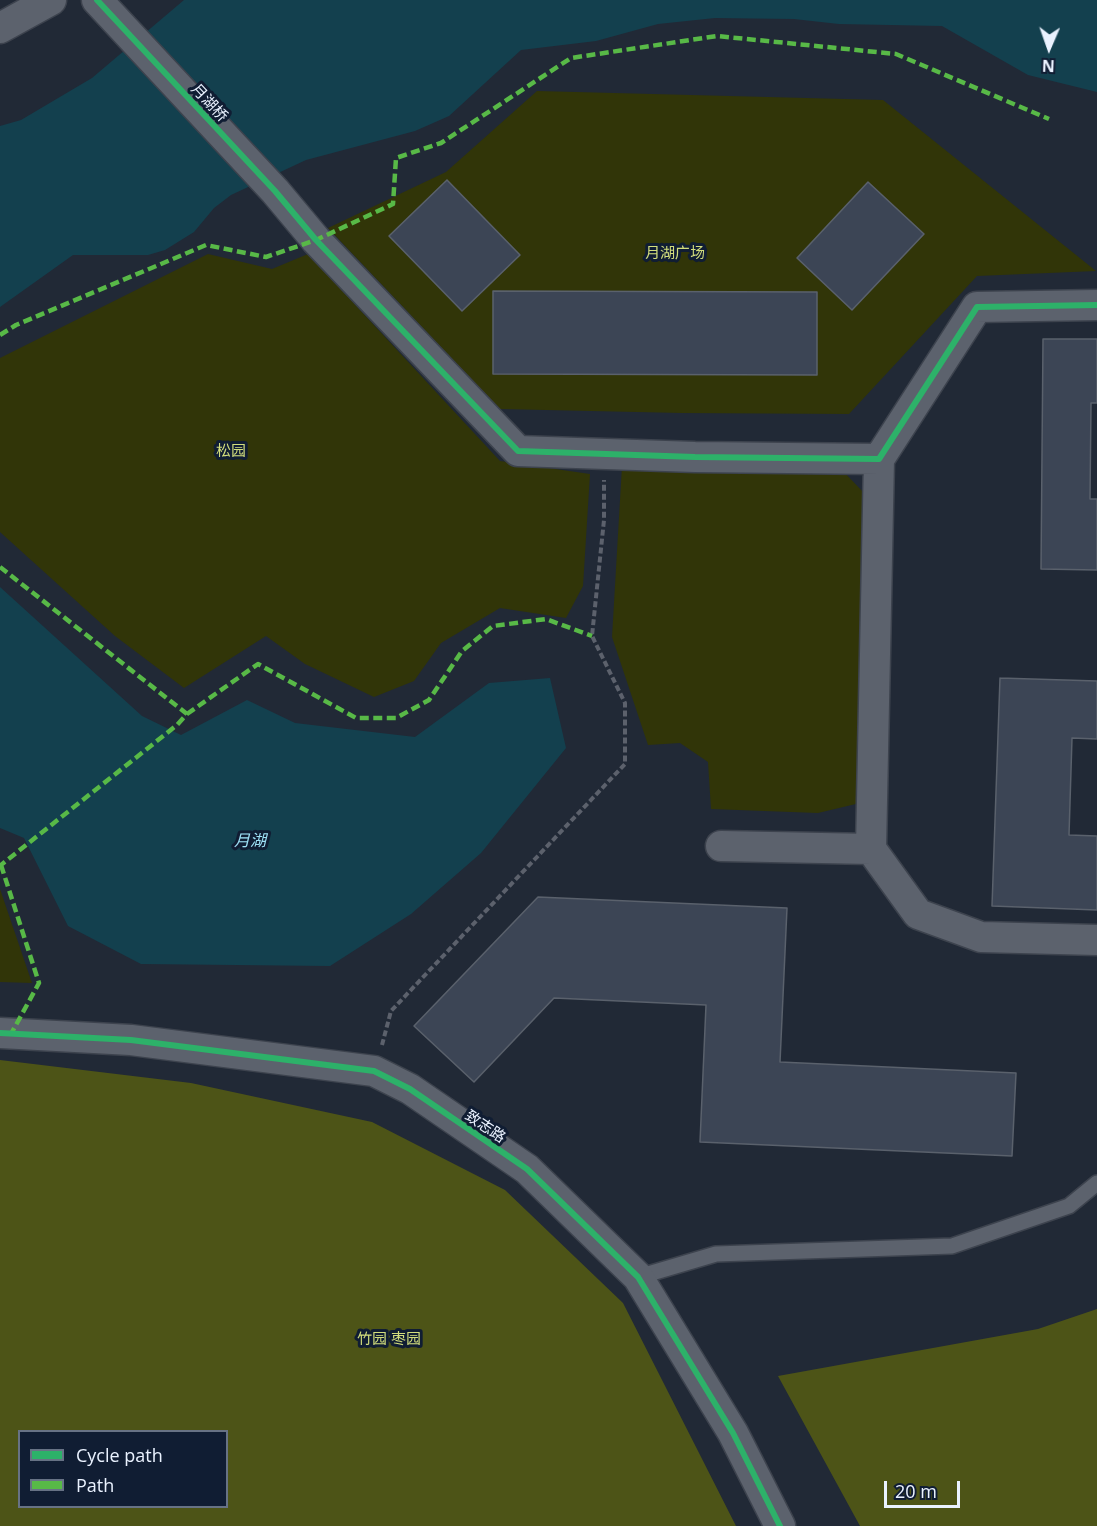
<!DOCTYPE html>
<meta charset="utf-8">
<style>
body{margin:0}
#map{position:relative;width:1097px;height:1526px;overflow:hidden;background:#212936;font-family:"Open Sans",sans-serif}
canvas{display:block}
.legend{position:absolute;left:18px;top:1430px;width:210px;height:78px;box-sizing:border-box;background:#101d33;border:2px solid #677285;margin:0;padding:8px 10px;list-style:none;font-size:18px;color:#eaf2ff}
.legend li{display:flex;align-items:center;gap:12px;height:30px}
.legend b{width:30px;border:2px solid #677285}
.north{position:absolute;left:1019px;top:18px;width:60px;height:60px;-webkit-text-stroke:4px #101d33;paint-order:stroke;rotate:182deg;font-size:16px;font-weight:700;line-height:24px;text-align:center;color:#eaf2ff}
.north::after{content:'';display:block;margin:auto;width:21px;height:27px;background:#eaf2ff;clip-path:polygon(50% 0,100% 100%,50% 72%,0 100%)}
.scale{position:absolute;left:884px;top:1481px;width:76px;height:27px;box-sizing:border-box;border:3px solid #eaf2ff;border-top:0;padding-left:8px;font-size:18px;line-height:21px;white-space:nowrap;color:#eaf2ff;-webkit-text-stroke:4px #101d33;paint-order:stroke}
</style>
<div id="map">
<canvas width="1097" height="1526"></canvas>
<ul class="legend">
<li><b style="height:8px;background:#2db169"></b>Cycle path</li>
<li><b style="height:8px;background:#58b947"></b>Path</li>
</ul>
<div class="north">N</div>
<div class="scale">20 m</div>
</div>
<script>
const c = document.querySelector('canvas').getContext('2d');
c.lineJoin = 'round';
function paint(path, color) { c.fillStyle = color; c.fill(path, 'evenodd'); }
const poly = rows => new Path2D(rows.map(r => 'M' + r).join(''));
function strokePath(path, color, width, dash) { c.strokeStyle = color; c.lineWidth = width; c.lineCap = dash ? 'butt' : 'round'; c.setLineDash(dash || []); c.stroke(path); }
function label(font, color, halo, rows, align = 'center') {
  c.font = font + ' "Open Sans","Noto Sans SC",sans-serif'; c.lineWidth = 6; c.setLineDash([]); c.textBaseline = 'middle'; c.strokeStyle = halo; c.fillStyle = color; for (const [text, x, y, turn = 0] of rows) {
    c.save(); c.translate(x, y); c.rotate((+turn || 0) * Math.PI / 180); c.textAlign = isNaN(turn) ? turn : align; if (halo) c.strokeText(text, 0, 0); c.fillText(text, 0, 0); c.restore();
  }
}
paint(poly([
 [537,91,883,100,1096,271,977,276,849,414,682,413,500,409,328,228,446,172],
 [208,254,272,269,308,254,500,461,590,474,583,586,566,618,500,608,441,643,414,681,374,697,305,664,266,636,184,688,115,636,0,532,0,358],
 [622,466,841,469,864,493,860,803,818,813,711,809,708,762,680,743,648,745,612,637],
 [0,889,32,983,0,982]
]), '#313508');
paint(poly([
 [0,1060,191,1083,372,1122,505,1190,623,1303,736,1526,0,1526],
 [20,1432,226,1432,226,1506,20,1506],
 [1097,1309,1097,1526,860,1526,778,1376,1038,1329]
]), '#4d5417');
paint(poly([
 [184,0,1097,0,1097,92,1028,75,942,26,839,24,794,19,715,18,658,24,596,41,521,50,449,116,415,131,306,160,231,195,214,208,194,232,165,250,148,255,73,255,0,307,0,126,21,120,92,78],
 [0,587,142,716,181,735,247,700,295,723,415,737,489,683,550,678,566,748,481,853,411,914,330,966,141,964,68,926,24,838,0,828]
]), '#13404e');
const building = poly([
 [447,180,520,255,462,311,389,236,447,180],
 [868,182,924,234,852,310,797,258,868,182],
 [493,291,817,292,817,375,493,374,493,291],
 [1043,339,1097,339,1097,403,1091,403,1090,499,1097,499,1097,570,1041,569,1043,339],
 [1000,678,1097,681,1097,739,1072,738,1069,835,1097,836,1097,910,992,906,1000,678],
 [538,897,787,908,780,1062,1016,1073,1012,1156,700,1142,706,1005,554,998,474,1082,414,1026,538,897]
]);
paint(building, '#3c4555');
strokePath(building, '#5a616c', 1.5);
const service = poly([
 [638,1277,716,1254,952,1246,1069,1206,1097,1183]
]);
const minor = poly([
 [97,0,275,191,316,240,518,451,695,457,879,459,977,307,1097,305],
 [0,28,51,0],
 [879,459,871,849,918,914,981,937,1097,940],
 [721,846,871,849],
 [0,1033,131,1040,374,1071,410,1089,527,1169,638,1277,733,1433,780,1526]
]);
strokePath(service, '#3d434e', 18);
strokePath(minor, '#3d434e', 33);
strokePath(poly([
 [382,1045,391,1011,625,764,625,703,592,636,604,520,604,480]
]), '#5c616c', 4, [6, 3]);
strokePath(service, '#5c626d', 15);
strokePath(minor, '#5c626d', 30);
strokePath(poly([
 [0,335,16,325,206,245,266,257,316,240,393,204,396,158,441,143,571,58,717,36,896,54,1049,119],
 [0,567,187,714,177,725,1,865,0,863],
 [187,714,258,664,356,718,396,718,429,700,462,651,493,626,546,619,592,636],
 [1,865,39,983,11,1034]
]), '#58b947', 4.5, [9, 4.5]);
strokePath(poly([
 [97,0,275,191,316,240,518,451,695,457,879,459,977,307,1097,305],
 [0,1033,131,1040,374,1071,410,1089,527,1169,638,1277,733,1433,780,1526]
]), '#2db169', 6);
label('15px', '#eaf2ff', '#101d33', [
 ["月湖桥",209,103,47],
 ["致志路",485,1127,34]
]);
label('15px', '#d3de7d', '#101d33', [
 ["月湖广场",675,254],
 ["松园",231,452],
 ["竹园 枣园",389,1340]
]);
label('italic 16px', '#9ee1f6', '#101d33', [
 ["月湖",250,841]
]);
</script>
